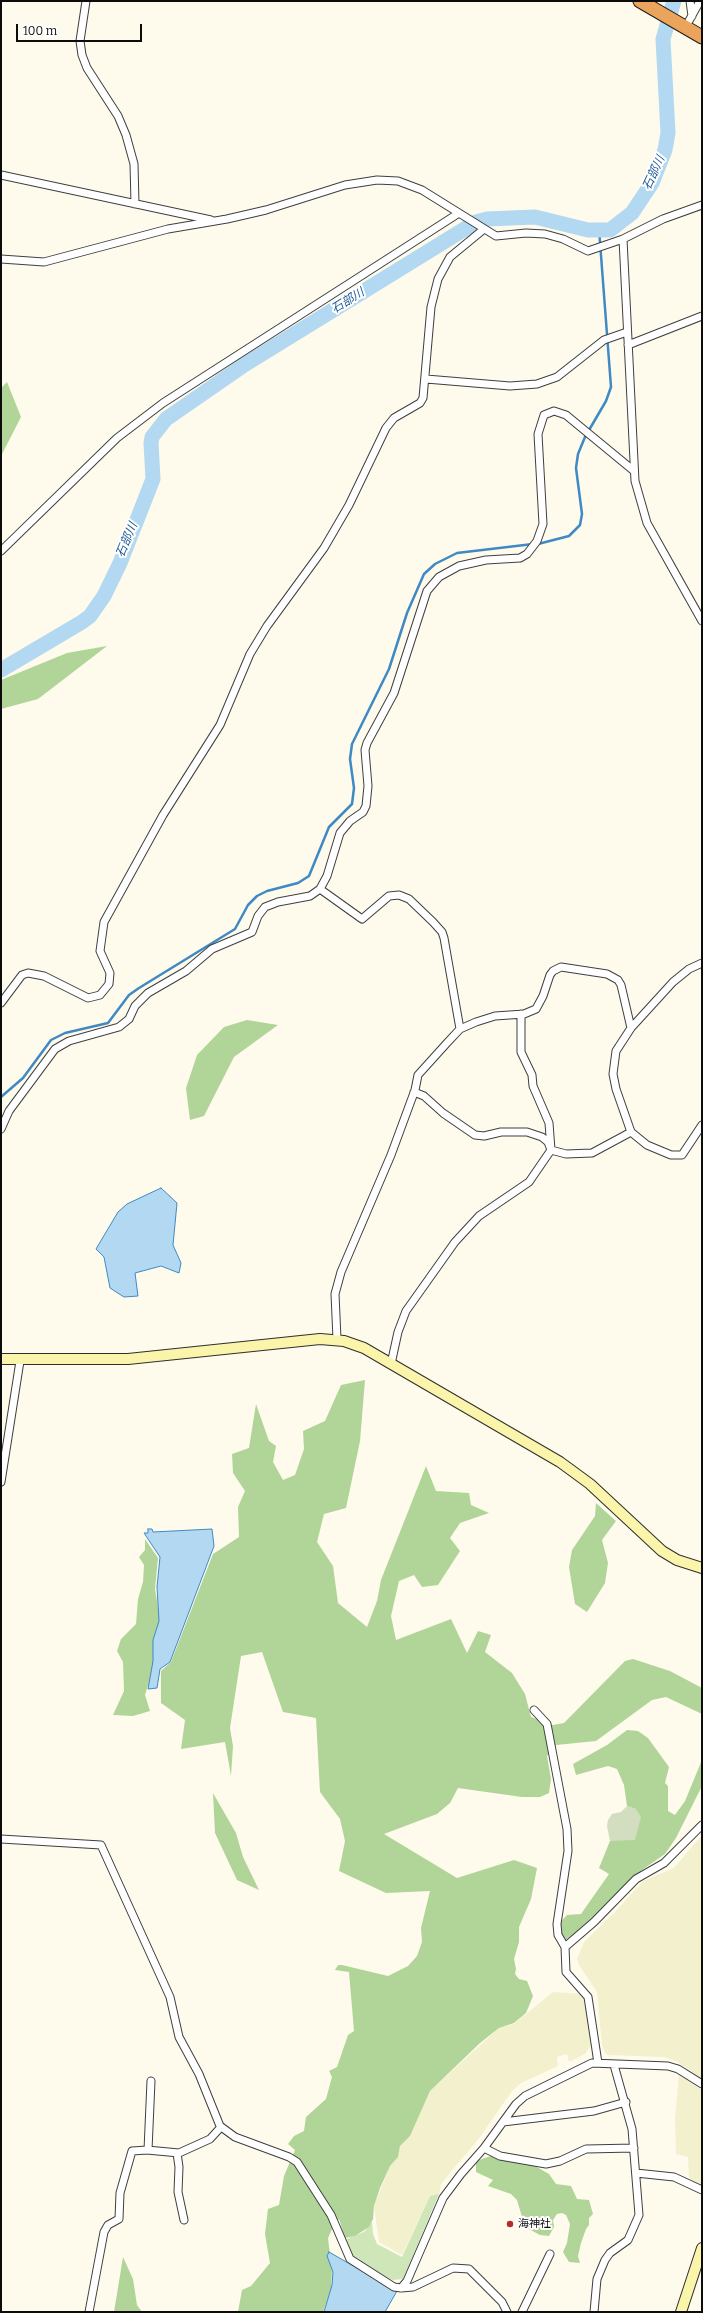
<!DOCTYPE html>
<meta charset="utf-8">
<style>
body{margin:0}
#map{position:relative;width:703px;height:2313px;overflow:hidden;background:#fefbec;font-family:Bitter,serif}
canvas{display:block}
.frame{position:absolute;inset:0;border:2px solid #0c0c0c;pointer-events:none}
.scale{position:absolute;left:16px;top:24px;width:126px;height:18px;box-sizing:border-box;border:2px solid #0c0c0c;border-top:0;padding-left:5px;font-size:12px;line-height:14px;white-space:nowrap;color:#0c0c0c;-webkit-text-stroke:3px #fff;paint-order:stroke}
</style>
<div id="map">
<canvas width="703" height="2313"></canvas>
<div class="frame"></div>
<div class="scale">100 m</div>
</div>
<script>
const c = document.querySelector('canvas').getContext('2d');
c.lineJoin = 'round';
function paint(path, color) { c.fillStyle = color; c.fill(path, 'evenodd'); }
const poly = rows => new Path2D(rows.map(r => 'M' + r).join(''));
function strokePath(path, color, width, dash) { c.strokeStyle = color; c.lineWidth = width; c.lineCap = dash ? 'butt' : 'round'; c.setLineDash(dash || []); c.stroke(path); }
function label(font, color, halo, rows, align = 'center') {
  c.font = font + ' Bitter,"Noto Sans JP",serif'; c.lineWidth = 4; c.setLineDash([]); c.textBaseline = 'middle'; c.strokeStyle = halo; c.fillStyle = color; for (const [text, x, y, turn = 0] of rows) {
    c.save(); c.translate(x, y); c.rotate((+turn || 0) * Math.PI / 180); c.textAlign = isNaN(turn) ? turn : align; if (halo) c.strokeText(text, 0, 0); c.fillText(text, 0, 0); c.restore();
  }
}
paint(poly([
 [702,1835,702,2079,676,2061,664,2057,608,2055,605,2053,602,2045,597,1992,579,1965,577,1959,584,1942,616,1911,643,1881,674,1868],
 [553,1992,584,1994,591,2045,585,2054,569,2062,567,2054,557,2057,558,2066,521,2083,512,2091,480,2137,441,2184,439,2194,430,2196,402,2255,379,2242,374,2206,390,2166,398,2157,400,2146,410,2136,430,2091,499,2028,514,2024],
 [679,2074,702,2090,702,2187,689,2178,688,2157,676,2154,675,2119]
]), '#f2f0cd');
paint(poly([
 [439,2194,403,2279,392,2280,353,2258,344,2240,364,2232,372,2222,373,2234,377,2244,402,2257,430,2196]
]), '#cee6b8');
paint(poly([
 [7,382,21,417,1,456,1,388],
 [107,646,38,699,1,709,1,680,67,653],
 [247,1020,278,1025,234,1057,204,1116,190,1120,186,1088,197,1055,224,1027],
 [365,1380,360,1441,346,1508,324,1514,317,1542,333,1566,338,1603,367,1627,377,1601,381,1580,426,1466,436,1491,469,1493,471,1505,489,1513,460,1523,450,1538,460,1551,438,1585,422,1587,414,1575,399,1581,391,1616,396,1640,451,1619,467,1653,478,1631,491,1635,485,1652,512,1673,525,1694,531,1717,553,1725,564,1723,625,1661,633,1659,670,1671,702,1688,702,1714,666,1697,652,1700,596,1741,556,1745,547,1756,551,1779,549,1793,540,1797,522,1797,458,1788,450,1803,437,1814,384,1834,457,1878,514,1860,537,1868,531,1899,519,1927,519,1942,514,1959,516,1969,515,1974,519,1979,527,1981,533,1996,526,2013,514,2023,499,2028,480,2043,430,2091,410,2136,400,2146,398,2157,390,2166,380,2188,374,2206,373,2219,369,2227,355,2236,345,2238,339,2219,333,2227,328,2238,332,2271,331,2289,323,2312,238,2312,242,2290,251,2286,270,2263,265,2234,268,2209,279,2205,284,2176,295,2150,288,2144,294,2136,304,2131,306,2117,326,2099,332,2077,329,2071,337,2067,348,2035,354,2031,349,1972,335,1970,338,1965,342,1965,388,1976,408,1966,417,1956,422,1942,421,1928,430,1891,386,1893,339,1871,345,1841,340,1819,320,1792,316,1718,283,1712,262,1652,241,1656,230,1728,233,1746,231,1776,225,1742,181,1749,185,1720,161,1703,161,1671,171,1662,213,1554,239,1537,238,1507,245,1491,233,1473,232,1454,249,1448,256,1404,269,1441,276,1446,273,1462,283,1480,295,1475,304,1449,303,1431,325,1421,341,1385],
 [596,1503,616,1521,602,1540,608,1563,605,1583,587,1612,575,1604,569,1567,572,1550,595,1516],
 [145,1539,158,1558,155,1589,160,1620,154,1666,145,1695,150,1711,133,1716,113,1715,124,1691,123,1662,117,1651,121,1639,136,1624,138,1599,143,1582,144,1565,139,1557,145,1550],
 [627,1730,638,1731,648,1738,669,1767,665,1783,668,1786,668,1811,675,1815,685,1801,702,1760,702,1786,676,1838,665,1854,642,1870,614,1900,584,1927,564,1941,554,1929,567,1915,581,1914,609,1874,599,1868,610,1841,617,1839,636,1809,627,1806,624,1785,617,1769,608,1766,576,1775,573,1764,607,1745],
 [213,1793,236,1833,243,1857,259,1890,237,1880,215,1833],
 [494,2155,535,2166,549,2174,556,2184,571,2186,577,2199,589,2200,593,2214,589,2218,589,2225,586,2229,581,2243,578,2256,580,2263,569,2262,563,2252,567,2243,570,2224,566,2215,562,2213,557,2214,553,2220,554,2227,549,2236,540,2235,525,2227,517,2200,511,2194,488,2186,493,2180,476,2172,476,2161],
 [123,2257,133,2279,137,2305,142,2312,114,2312]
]), '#b1d598');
paint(poly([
 [627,1806,636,1809,641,1817,635,1840,610,1841,607,1826,608,1820,612,1814,621,1812]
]), '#d2debf');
const water = poly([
 [161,1188,177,1203,173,1245,181,1263,179,1273,161,1266,135,1273,138,1296,124,1297,110,1288,104,1257,96,1249,118,1212,127,1204,161,1188],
 [148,1529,152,1529,153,1532,212,1529,214,1546,170,1662,160,1669,157,1688,148,1689,153,1661,153,1640,159,1621,157,1587,160,1557,144,1533,148,1533,148,1529],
 [329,2252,397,2291,385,2312,324,2312,332,2285,333,2272,327,2256,329,2252]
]);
paint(water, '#b3d8f2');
strokePath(water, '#3f89c4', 1);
strokePath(poly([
 [538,544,569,536,580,525,582,514,576,468,578,454,585,437,606,401,611,387,599,229],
 [1,1097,23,1078,51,1040,65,1033,108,1023,129,995,139,988,235,929,248,905,257,896,267,891,298,883,309,876,329,827,352,804,354,788,350,759,352,744,389,669,407,613,424,574,435,564,457,553,533,544]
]), '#3f89c4', 2.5);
strokePath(poly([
 [1,670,82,622,90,616,104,596,120,563,153,479,151,443,152,437,166,419,244,365,476,222,487,219,535,217,588,230,610,230,632,213,652,183,665,150,668,133,663,39,674,1]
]), '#b3d8f2', 15);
const street = poly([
 [86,1,80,41,82,55,87,68,118,116,126,135,134,164,135,204],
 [690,1,692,16],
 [685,28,700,1],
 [1,175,211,220],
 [623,239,635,481,647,523,702,621],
 [1,259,44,262,168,229,227,219,266,210,345,185,377,180,398,181,422,190,496,236,526,233,545,234,563,239,588,251,623,239,663,219,702,205],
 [628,345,702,316],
 [426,379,510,386,537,384,557,377,604,340,627,332],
 [1,551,117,438,163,403,459,213],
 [320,889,362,919,389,896,399,895,409,899,433,922,442,932,444,938,460,1029],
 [702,963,689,969,673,982,631,1028,616,1051,613,1074,616,1089,631,1132,647,1145,671,1155,682,1155,702,1125],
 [1,1003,22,975,28,973,44,976,88,998,100,995,109,984,110,973,100,951,104,922,163,815,220,725,250,654,267,626,324,548,349,505,386,428,394,418,420,403,423,398,431,307,438,279,450,257,484,229],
 [414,1092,424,1096,443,1113,475,1135,484,1136,501,1132,527,1132,542,1137,548,1142,551,1150,566,1154,592,1153,631,1132],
 [1,1129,9,1111,55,1049,69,1041,119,1027,129,1019,135,1006,148,993,186,971,212,949,252,932,258,916,265,907,278,902,310,896,320,889,327,876,340,833,350,821,363,812,366,806,368,786,365,750,367,743,394,693,427,591,439,577,459,566,486,560,520,558,527,554,537,541,543,524,538,434,544,415,554,411,566,415,634,471],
 [337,1339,335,1294,341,1272,391,1155,415,1090,418,1075,446,1044,460,1029,476,1022,495,1016,524,1014,536,1009,543,996,550,975,553,971,561,967,607,974,618,980,621,985,631,1028],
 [391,1364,398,1332,406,1311,455,1242,479,1216,529,1182,551,1150,549,1123,533,1086,532,1075,521,1052,521,1014],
 [1,1482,20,1361],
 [534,1710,547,1724,567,1829,568,1851,557,1924,558,1935,565,1947],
 [1,1839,101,1845,170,1997,179,2037,199,2074,220,2126,235,2137,289,2157,297,2162,331,2215,350,2259,394,2287,401,2288,413,2287,453,2268,469,2269,502,2302,507,2312],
 [598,2063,588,1997,566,1972,565,1947,594,1922,636,1879,664,1863,702,1825],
 [503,2122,594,2111,626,2102],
 [484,2148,500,2156,546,2164,560,2161,586,2149,634,2148],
 [148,2150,151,2081],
 [177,2153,179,2167,178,2192,184,2220],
 [636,2173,674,2177,702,2190],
 [401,2288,407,2281,443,2198,461,2174,484,2148,516,2104,525,2096,592,2063,668,2066,678,2069,702,2084],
 [89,2312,104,2232,108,2225,119,2219,120,2193,132,2151,147,2150,179,2153,210,2139,221,2127],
 [522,2312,550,2254],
 [594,2312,597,2279,605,2260,610,2253,628,2240,639,2215,632,2129,614,2065]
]);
const secondary = poly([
 [1,1359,128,1359,320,1339,344,1341,364,1348,560,1462,590,1484,662,1551,677,1560,702,1568],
 [681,2312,702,2248]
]);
const highway = poly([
 [640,1,702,37]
]);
strokePath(street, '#3f3f3f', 9);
strokePath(secondary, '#2e2e2e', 12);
strokePath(highway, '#1d1d1d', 15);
strokePath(street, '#fff', 7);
strokePath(secondary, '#faf5aa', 10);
strokePath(highway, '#eba45c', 13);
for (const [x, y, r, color] of [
 [510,2224,4,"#b32d2d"]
]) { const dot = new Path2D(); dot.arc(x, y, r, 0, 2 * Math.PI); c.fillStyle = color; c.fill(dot); strokePath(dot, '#fff', 1.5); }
label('11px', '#0c0c0c', '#fff', [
 ["海神社",518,2224]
], 'left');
label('italic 12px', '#1d5c95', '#fff', [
 ["石部川",654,173,-65],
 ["石部川",348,301,-32],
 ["石部川",127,540,-67]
]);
</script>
